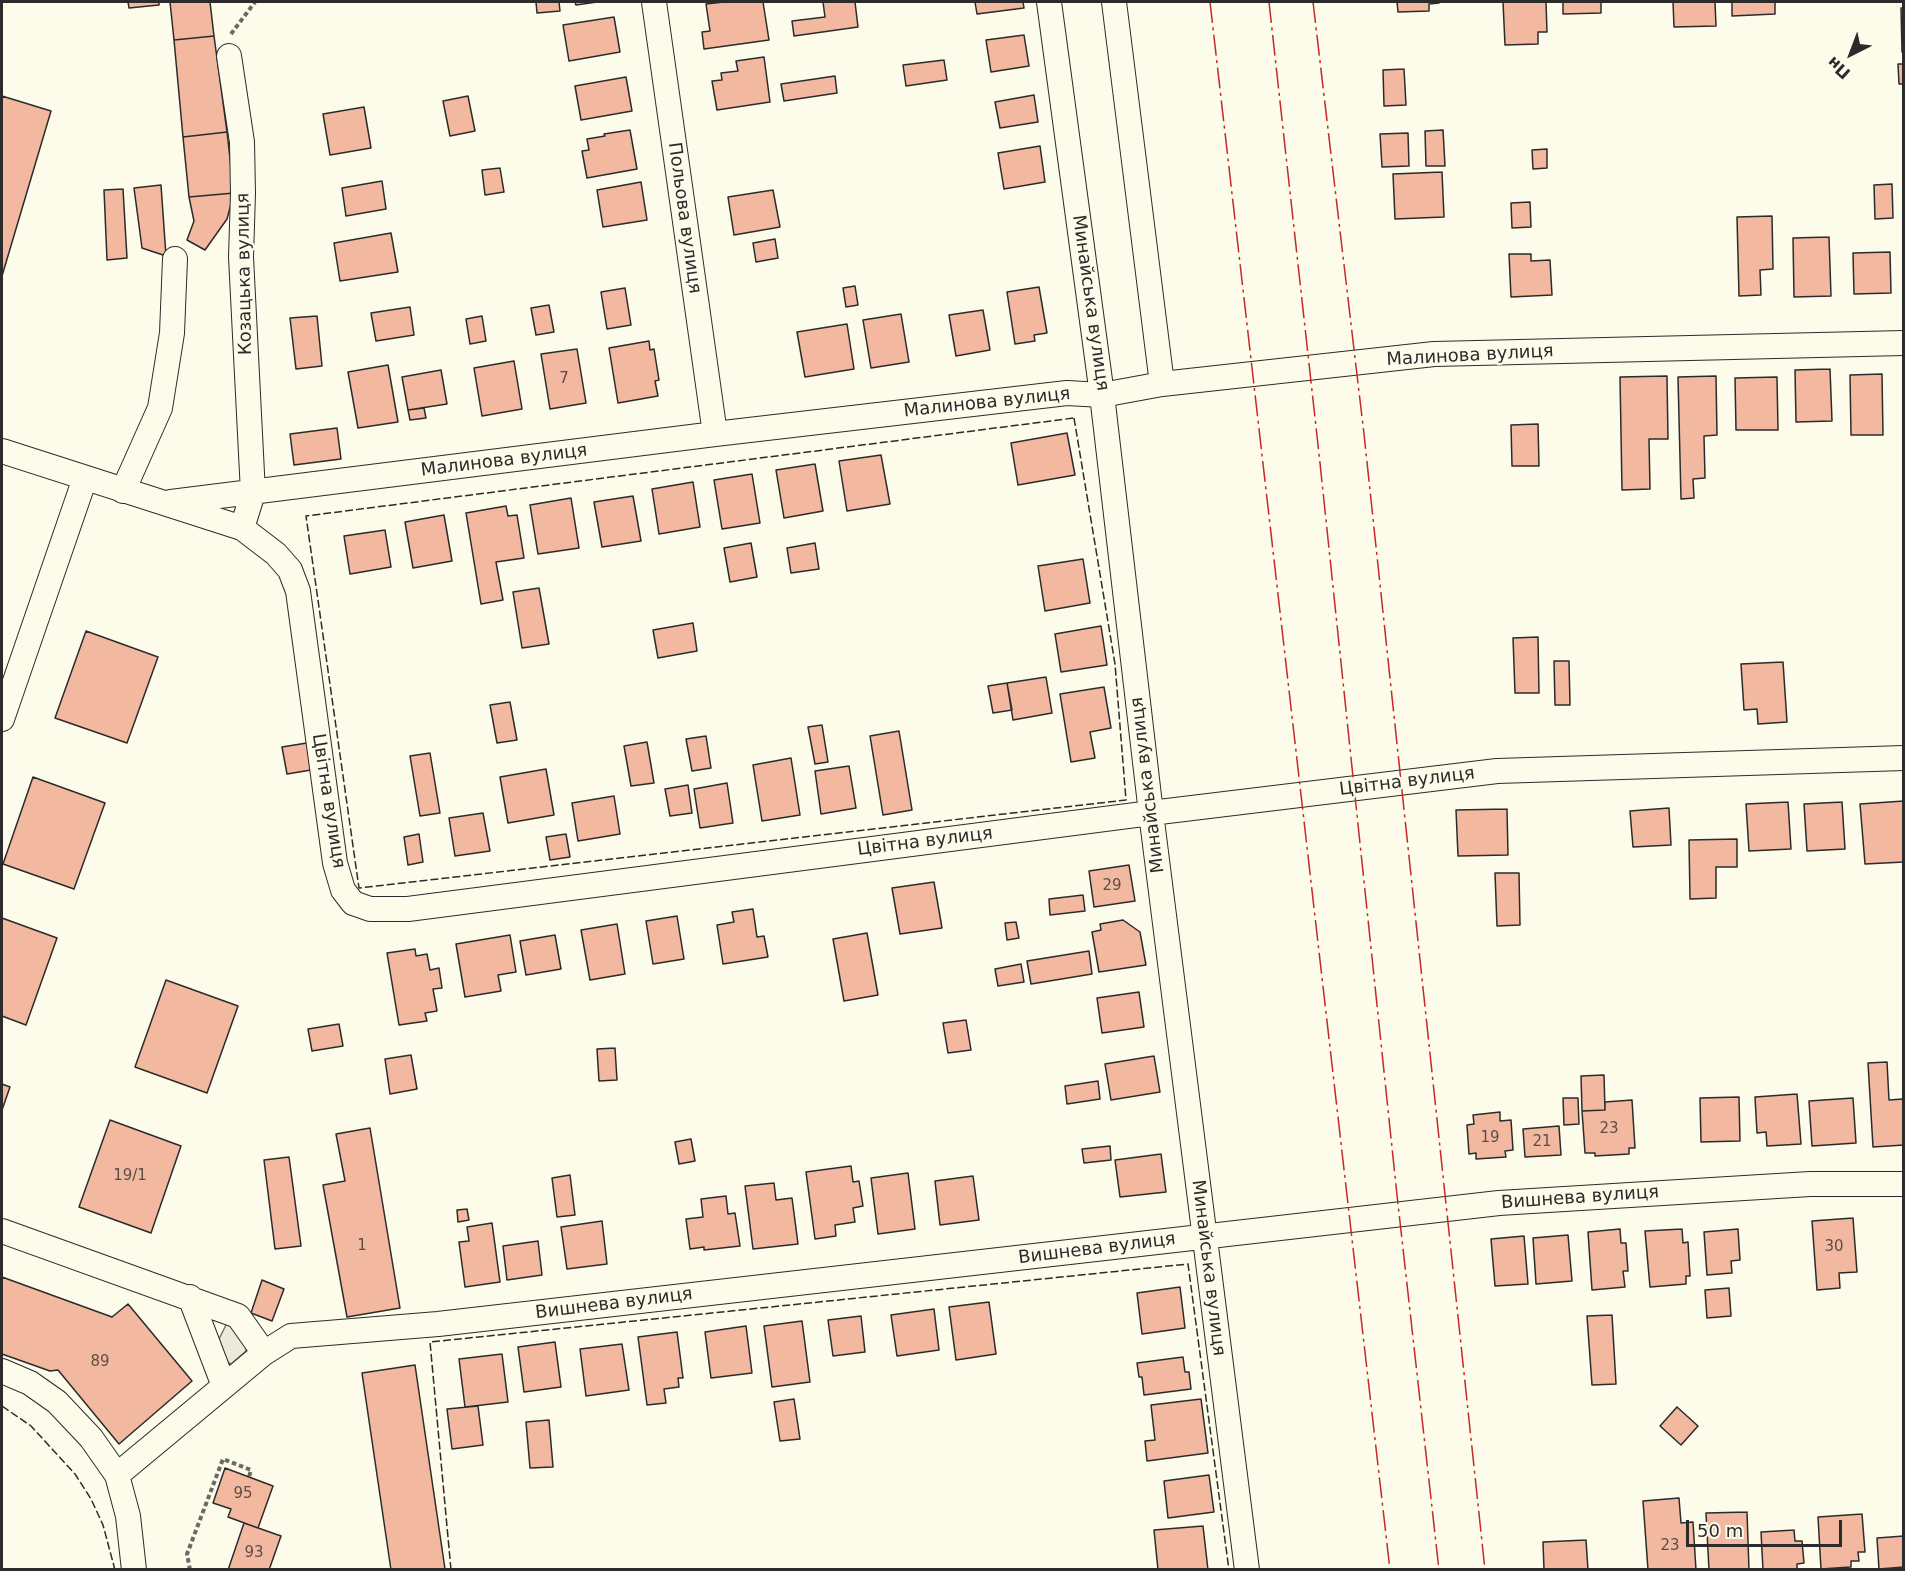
<!DOCTYPE html>
<meta charset="utf-8">
<style>
body{margin:0}
#map{position:relative;width:1905px;height:1571px;overflow:hidden;background:#fdfbea;font-family:"DejaVu Sans",sans-serif}
canvas{display:block}
.frame{position:absolute;inset:0;border:3px solid #2b2b2b;pointer-events:none}
.north{position:absolute;left:1821px;top:24px;width:60px;height:60px;-webkit-text-stroke:4px #fdfbea;paint-order:stroke;rotate:222deg;font-size:16px;font-weight:700;line-height:24px;text-align:center;color:#2b2b2b}
.north::after{content:'';display:block;margin:auto;width:21px;height:27px;background:#2b2b2b;clip-path:polygon(50% 0,100% 100%,50% 72%,0 100%)}
.scale{position:absolute;left:1686px;top:1520px;width:156px;height:27px;box-sizing:border-box;border:3px solid #2b2b2b;border-top:0;padding-left:8px;font-size:18px;line-height:21px;white-space:nowrap;color:#2b2b2b;-webkit-text-stroke:4px #fdfbea;paint-order:stroke}
</style>
<div id="map">
<canvas width="1905" height="1571"></canvas>
<div class="frame"></div>
<div class="north">Пн</div>
<div class="scale">50 m</div>
</div>
<script>
const c = document.querySelector('canvas').getContext('2d');
c.lineJoin = 'round';
function paint(path, color) { c.fillStyle = color; c.fill(path, 'evenodd'); }
const poly = rows => new Path2D(rows.map(r => 'M' + r).join(''));
function strokePath(path, color, width, dash) { c.strokeStyle = color; c.lineWidth = width; c.lineCap = dash ? 'butt' : 'round'; c.setLineDash(dash || []); c.stroke(path); }
function label(font, color, halo, rows, align = 'center') {
  c.font = font + ' "DejaVu Sans",sans-serif'; c.lineWidth = 4.5; c.setLineDash([]); c.textBaseline = 'middle'; c.strokeStyle = halo; c.fillStyle = color; for (const [text, x, y, turn = 0] of rows) {
    c.save(); c.translate(x, y); c.rotate((+turn || 0) * Math.PI / 180); c.textAlign = isNaN(turn) ? turn : align; if (halo) c.strokeText(text, 0, 0); c.fillText(text, 0, 0); c.restore();
  }
}
const green = poly([
 [238,1322,250,1342,245,1352,231,1364,225,1361,217,1343,226,1325,238,1322]
]);
paint(green, '#ecebdb');
strokePath(green, '#74746e', 1.5);
const building = poly([
 [128,2,159,2,159,5,129,8,128,2],
 [170,2,210,2,214,36,174,40,170,2],
 [536,2,559,2,560,11,537,13,536,2],
 [575,2,597,2,576,5,575,2],
 [724,2,763,2,769,40,704,49,702,32,710,31,706,4,724,2],
 [823,2,855,2,858,27,794,36,792,21,825,17,823,2],
 [975,2,1023,2,1024,8,977,14,975,2],
 [1397,2,1438,2,1439,3,1429,4,1429,11,1398,12,1397,2],
 [1503,2,1546,2,1547,32,1538,32,1538,44,1505,45,1503,2],
 [1563,2,1601,2,1601,13,1563,14,1563,2],
 [1673,2,1715,2,1716,26,1674,27,1673,2],
 [1732,2,1775,2,1775,14,1732,16,1732,2],
 [1901,8,1904,8,1904,52,1902,52,1901,8],
 [614,17,620,52,569,61,563,25,614,17],
 [1024,35,1029,66,991,72,986,40,1024,35],
 [214,36,227,132,183,137,174,40,214,36],
 [764,57,770,102,717,110,712,81,722,80,721,73,738,71,736,61,764,57],
 [944,60,947,80,906,86,903,65,944,60],
 [1898,64,1904,64,1904,84,1899,84,1898,64],
 [1404,69,1406,105,1384,106,1383,70,1404,69],
 [835,76,837,93,784,101,781,84,835,76],
 [626,77,632,111,581,120,575,86,626,77],
 [1034,95,1038,122,1000,128,995,102,1034,95],
 [2,96,51,111,2,276,2,96],
 [468,96,475,131,450,136,443,101,468,96],
 [364,107,371,148,330,155,323,114,364,107],
 [630,130,637,169,587,178,582,151,589,150,587,139,605,136,604,134,630,130],
 [1443,130,1445,166,1426,166,1425,131,1443,130],
 [227,132,234,193,189,197,183,137,227,132],
 [1408,133,1409,166,1382,167,1380,134,1408,133],
 [1040,146,1045,182,1004,189,998,153,1040,146],
 [1547,149,1547,168,1533,169,1532,150,1547,149],
 [500,168,504,192,485,195,482,170,500,168],
 [1442,172,1444,217,1395,219,1393,174,1442,172],
 [382,181,386,209,346,216,342,188,382,181],
 [641,182,647,220,603,227,597,190,641,182],
 [1892,184,1893,218,1875,219,1874,185,1892,184],
 [161,185,166,256,142,248,134,188,161,185],
 [123,189,127,258,107,260,104,190,123,189],
 [773,190,780,227,734,235,728,197,773,190],
 [234,193,227,219,205,250,187,240,194,221,189,197,234,193],
 [1530,202,1531,227,1512,228,1511,203,1530,202],
 [1772,216,1773,269,1760,270,1761,295,1739,296,1737,217,1772,216],
 [391,233,398,272,340,281,334,243,391,233],
 [1829,237,1831,296,1794,297,1793,238,1829,237],
 [775,239,778,258,756,262,753,243,775,239],
 [1890,252,1891,293,1854,294,1853,253,1890,252],
 [1509,254,1531,254,1531,261,1550,260,1552,295,1511,297,1509,254],
 [855,286,858,305,846,307,843,288,855,286],
 [1039,287,1047,333,1034,335,1035,341,1015,344,1007,292,1039,287],
 [625,288,631,325,607,329,601,292,625,288],
 [549,305,554,332,536,335,531,308,549,305],
 [410,307,414,335,376,341,371,313,410,307],
 [983,310,990,350,956,356,949,315,983,310],
 [901,314,909,362,871,368,863,320,901,314],
 [317,316,322,366,296,369,290,318,317,316],
 [482,316,486,341,470,344,466,319,482,316],
 [847,324,854,369,805,377,797,332,847,324],
 [649,341,650,350,654,349,659,380,655,381,658,396,618,403,609,348,649,341],
 [577,349,586,403,550,409,541,354,577,349],
 [514,361,522,409,482,416,474,368,514,361],
 [388,365,398,422,358,428,348,372,388,365],
 [1830,369,1832,421,1796,422,1795,370,1830,369],
 [441,370,447,404,408,410,402,377,441,370],
 [1882,374,1883,435,1851,435,1850,375,1882,374],
 [1667,376,1668,439,1649,439,1650,489,1622,490,1620,377,1667,376],
 [1716,376,1717,435,1704,436,1705,478,1693,479,1694,498,1681,499,1678,377,1716,376],
 [1777,377,1778,430,1736,430,1735,378,1777,377],
 [424,408,426,418,410,420,408,410,424,408],
 [1538,424,1539,466,1512,466,1511,425,1538,424],
 [337,428,341,459,294,465,290,434,337,428],
 [1067,433,1075,475,1018,485,1011,443,1067,433],
 [881,455,890,504,847,511,839,461,881,455],
 [815,464,823,511,784,518,776,470,815,464],
 [752,474,760,523,722,529,714,480,752,474],
 [693,482,700,527,659,534,652,489,693,482],
 [633,496,641,541,602,547,594,502,633,496],
 [571,498,579,548,538,554,530,505,571,498],
 [506,506,508,516,517,515,524,558,496,562,503,600,481,604,466,513,506,506],
 [444,515,452,561,413,568,405,522,444,515],
 [385,530,391,567,350,574,344,536,385,530],
 [751,543,757,577,730,582,724,548,751,543],
 [815,543,819,569,791,573,787,548,815,543],
 [1083,559,1090,603,1045,611,1038,566,1083,559],
 [539,588,549,644,522,648,513,592,539,588],
 [693,623,697,651,658,658,653,630,693,623],
 [1101,626,1107,665,1061,672,1055,634,1101,626],
 [86,631,158,657,127,743,55,718,86,631],
 [1538,637,1539,693,1515,693,1513,638,1538,637],
 [1554,661,1569,661,1570,705,1555,705,1554,661],
 [1783,662,1787,722,1758,724,1757,709,1744,710,1741,664,1783,662],
 [1046,677,1052,713,1013,720,1007,683,1046,677],
 [1007,683,1012,710,993,713,988,686,1007,683],
 [1104,687,1111,728,1090,732,1095,758,1071,762,1060,694,1104,687],
 [510,702,517,740,497,743,490,705,510,702],
 [822,725,828,762,815,764,808,727,822,725],
 [899,731,912,810,883,815,870,736,899,731],
 [706,736,711,768,692,771,686,739,706,736],
 [313,742,317,769,287,774,282,747,313,742],
 [647,742,654,783,631,786,624,746,647,742],
 [430,753,440,813,420,816,410,756,430,753],
 [791,758,800,815,762,821,753,765,791,758],
 [849,766,856,808,821,814,815,771,849,766],
 [546,769,554,815,508,823,500,777,546,769],
 [33,777,105,803,74,889,3,864,33,777],
 [727,783,733,823,700,828,694,789,727,783],
 [688,785,692,813,670,816,665,789,688,785],
 [614,796,620,834,578,841,572,803,614,796],
 [1904,801,1904,862,1865,864,1860,804,1904,801],
 [1788,802,1791,849,1749,851,1746,804,1788,802],
 [1842,802,1845,849,1807,851,1804,804,1842,802],
 [1669,808,1671,845,1633,847,1630,811,1669,808],
 [1507,809,1508,855,1458,856,1456,810,1507,809],
 [483,813,490,851,455,856,449,818,483,813],
 [419,834,423,862,408,865,404,837,419,834],
 [566,834,570,857,550,860,546,837,566,834],
 [1737,839,1737,867,1716,867,1716,898,1690,899,1689,840,1737,839],
 [1129,865,1135,901,1094,907,1089,871,1129,865],
 [1495,873,1519,873,1520,925,1497,926,1495,873],
 [934,882,942,928,900,934,892,888,934,882],
 [1083,895,1085,911,1050,915,1049,899,1083,895],
 [753,909,757,937,764,936,768,957,723,964,717,925,734,922,732,912,753,909],
 [677,916,684,959,653,964,646,921,677,916],
 [2,918,57,938,26,1025,2,1016,2,918],
 [1123,920,1140,932,1146,965,1099,972,1092,932,1101,930,1100,924,1123,920],
 [1016,922,1019,938,1007,940,1005,923,1016,922],
 [617,924,625,974,590,980,581,930,617,924],
 [867,933,878,995,844,1001,833,939,867,933],
 [510,935,516,972,498,975,501,991,465,997,456,944,510,935],
 [555,935,561,969,526,975,520,941,555,935],
 [415,949,416,956,427,954,430,970,439,968,442,988,433,989,437,1011,425,1013,427,1021,399,1025,387,953,415,949],
 [1089,951,1092,974,1031,984,1027,961,1089,951],
 [1021,964,1024,982,998,986,995,969,1021,964],
 [166,980,238,1006,207,1093,135,1067,166,980],
 [1139,992,1144,1027,1102,1033,1097,998,1139,992],
 [966,1020,971,1050,948,1053,943,1023,966,1020],
 [339,1024,343,1046,312,1051,308,1029,339,1024],
 [615,1048,617,1080,599,1081,597,1049,615,1048],
 [411,1055,417,1089,390,1094,385,1059,411,1055],
 [1154,1056,1160,1092,1111,1100,1105,1064,1154,1056],
 [1887,1062,1889,1100,1903,1099,1904,1145,1873,1147,1868,1063,1887,1062],
 [1604,1075,1605,1110,1582,1111,1581,1076,1604,1075],
 [1098,1081,1100,1099,1067,1104,1065,1086,1098,1081],
 [2,1084,10,1087,2,1110,2,1084],
 [1797,1094,1801,1144,1767,1146,1766,1132,1757,1133,1755,1097,1797,1094],
 [1739,1097,1740,1141,1701,1142,1700,1098,1739,1097],
 [1563,1098,1578,1098,1579,1124,1564,1125,1563,1098],
 [1853,1098,1856,1143,1812,1146,1809,1101,1853,1098],
 [1632,1100,1635,1148,1629,1148,1629,1154,1595,1156,1595,1153,1585,1153,1582,1111,1605,1110,1605,1102,1632,1100],
 [1500,1112,1500,1121,1511,1120,1513,1150,1505,1151,1506,1157,1476,1159,1476,1153,1469,1154,1467,1125,1474,1124,1473,1115,1500,1112],
 [110,1120,181,1146,151,1233,79,1207,110,1120],
 [1559,1126,1561,1155,1525,1157,1523,1129,1559,1126],
 [370,1128,400,1308,347,1317,323,1185,345,1181,336,1134,370,1128],
 [691,1139,695,1161,679,1164,675,1142,691,1139],
 [1110,1146,1111,1160,1084,1163,1082,1149,1110,1146],
 [1161,1154,1166,1192,1120,1197,1115,1160,1161,1154],
 [289,1157,301,1246,275,1249,264,1160,289,1157],
 [851,1166,853,1182,859,1181,863,1206,853,1208,855,1222,835,1225,836,1236,815,1239,806,1172,851,1166],
 [908,1173,915,1229,878,1234,871,1178,908,1173],
 [570,1175,575,1215,557,1217,552,1178,570,1175],
 [973,1176,979,1220,940,1225,935,1181,973,1176],
 [774,1183,776,1200,792,1198,798,1244,753,1249,745,1186,774,1183],
 [726,1196,728,1214,735,1213,740,1246,704,1250,704,1247,690,1249,686,1219,703,1217,701,1199,726,1196],
 [467,1209,469,1220,458,1222,457,1210,467,1209],
 [1853,1218,1857,1272,1839,1273,1840,1288,1817,1290,1812,1221,1853,1218],
 [602,1221,607,1264,567,1269,561,1227,602,1221],
 [492,1223,500,1282,465,1287,459,1242,469,1241,467,1227,492,1223],
 [1620,1229,1621,1243,1626,1243,1628,1271,1623,1271,1625,1287,1592,1290,1588,1232,1620,1229],
 [1682,1229,1683,1243,1688,1242,1690,1276,1686,1276,1686,1284,1650,1287,1645,1231,1682,1229],
 [1738,1229,1740,1260,1731,1261,1732,1273,1707,1275,1704,1232,1738,1229],
 [1568,1235,1572,1281,1536,1284,1533,1238,1568,1235],
 [1524,1236,1528,1284,1495,1286,1491,1239,1524,1236],
 [538,1241,542,1275,507,1280,503,1246,538,1241],
 [2,1277,112,1317,128,1304,192,1381,119,1444,58,1370,50,1371,2,1354,2,1277],
 [262,1280,284,1289,272,1321,251,1313,262,1280],
 [1180,1287,1185,1328,1142,1334,1137,1293,1180,1287],
 [1729,1288,1731,1316,1707,1318,1705,1290,1729,1288],
 [989,1302,996,1354,956,1360,949,1307,989,1302],
 [934,1309,939,1350,897,1356,891,1315,934,1309],
 [1612,1315,1616,1384,1592,1385,1587,1316,1612,1315],
 [861,1316,865,1352,833,1356,828,1320,861,1316],
 [802,1321,810,1382,772,1387,764,1326,802,1321],
 [746,1326,752,1373,711,1378,705,1332,746,1326],
 [677,1332,683,1378,678,1378,679,1387,664,1389,666,1403,647,1405,638,1337,677,1332],
 [555,1342,561,1387,524,1392,518,1347,555,1342],
 [622,1344,629,1390,586,1396,580,1349,622,1344],
 [502,1354,508,1402,465,1407,459,1359,502,1354],
 [1183,1357,1185,1372,1189,1372,1191,1389,1144,1395,1142,1377,1139,1377,1137,1363,1183,1357],
 [415,1365,445,1569,444,1570,391,1570,362,1373,415,1365],
 [794,1399,800,1439,780,1441,774,1402,794,1399],
 [1201,1399,1208,1453,1147,1461,1145,1441,1155,1440,1151,1405,1201,1399],
 [478,1406,483,1445,452,1449,447,1409,478,1406],
 [1677,1407,1698,1426,1681,1445,1660,1426,1677,1407],
 [549,1420,553,1467,530,1468,526,1422,549,1420],
 [225,1468,273,1486,258,1528,228,1517,231,1509,213,1503,225,1468],
 [1209,1475,1214,1512,1168,1518,1164,1481,1209,1475],
 [1679,1498,1681,1523,1693,1522,1696,1570,1648,1570,1643,1501,1679,1498],
 [1747,1512,1749,1570,1709,1570,1706,1513,1747,1512],
 [1862,1514,1865,1552,1858,1552,1859,1561,1851,1561,1851,1567,1821,1569,1818,1517,1862,1514],
 [244,1523,281,1536,269,1570,228,1570,244,1523],
 [1203,1526,1208,1570,1158,1570,1154,1530,1203,1526],
 [1794,1530,1795,1541,1802,1541,1804,1563,1797,1564,1797,1570,1763,1570,1761,1532,1794,1530],
 [1904,1536,1904,1567,1879,1569,1877,1538,1904,1536],
 [1586,1540,1588,1570,1544,1570,1543,1542,1586,1540]
]);
paint(building, '#f2b8a0');
strokePath(building, '#2b2b2b', 1.5);
const minor = poly([
 [654,2,715,434],
 [1049,2,1102,395,1151,813,1247,1570],
 [1114,2,1162,384],
 [229,56,242,142,243,193,241,257,253,493,242,528],
 [2,451,242,528,276,554,290,570,298,591,335,863,343,890,353,903,370,909,408,909,1151,813,1497,771,1904,758],
 [123,491,160,408,172,333,175,259],
 [171,502,715,434,1067,393,1102,395,1162,384,1434,354,1904,343],
 [2,719,85,478],
 [2,1231,238,1316,264,1353],
 [190,1297,224,1386],
 [2,1371,30,1383,57,1402,91,1438,117,1475],
 [134,1570,128,1516,117,1475,264,1353,291,1336,438,1324,1499,1203,1810,1184,1904,1184]
]);
strokePath(minor, '#2b2b2b', 26);
strokePath(poly([
 [231,34,255,2],
 [190,1570,187,1554,223,1459,251,1470,249,1477]
]), '#6a6964', 4, [4.5, 3]);
strokePath(minor, '#fdfbea', 24);
strokePath(poly([
 [1074,418,1115,664,1126,800,359,888,306,516,1074,418],
 [2,1406,31,1426,75,1474,91,1499,103,1525,115,1570],
 [451,1570,430,1342,1188,1264,1229,1570]
]), '#2b2b2b', 1.5, [8, 3]);
strokePath(poly([
 [1210,2,1390,1570],
 [1269,2,1320,463,1397,1195,1439,1570],
 [1313,2,1364,434,1485,1570]
]), '#c62828', 1.5, [21, 4.5, 3, 4.5]);
label('15px', '#5d4e48', null, [
 ["7",564,379],
 ["29",1112,886],
 ["23",1609,1129],
 ["19",1490,1138],
 ["21",1542,1142],
 ["19/1",130,1176],
 ["1",362,1246],
 ["30",1834,1247],
 ["89",100,1362],
 ["95",243,1494],
 ["23",1670,1546],
 ["93",254,1553]
]);
label('18px', '#2b2b2b', '#fdfbea', [
 ["Польова вулиця",684,218,82],
 ["Козацька вулиця",245,274,-91],
 ["Минайська вулиця",1090,303,82],
 ["Малинова вулиця",1470,356,-3],
 ["Малинова вулиця",987,403,-6],
 ["Малинова вулиця",504,461,-7],
 ["Цвітна вулиця",1407,782,-7],
 ["Минайська вулиця",1148,785,-97],
 ["Цвітна вулиця",328,801,81],
 ["Цвітна вулиця",925,842,-7],
 ["Вишнева вулиця",1580,1198,-4],
 ["Вишнева вулиця",1097,1249,-7],
 ["Минайська вулиця",1208,1268,83],
 ["Вишнева вулиця",614,1304,-7]
]);
</script>
